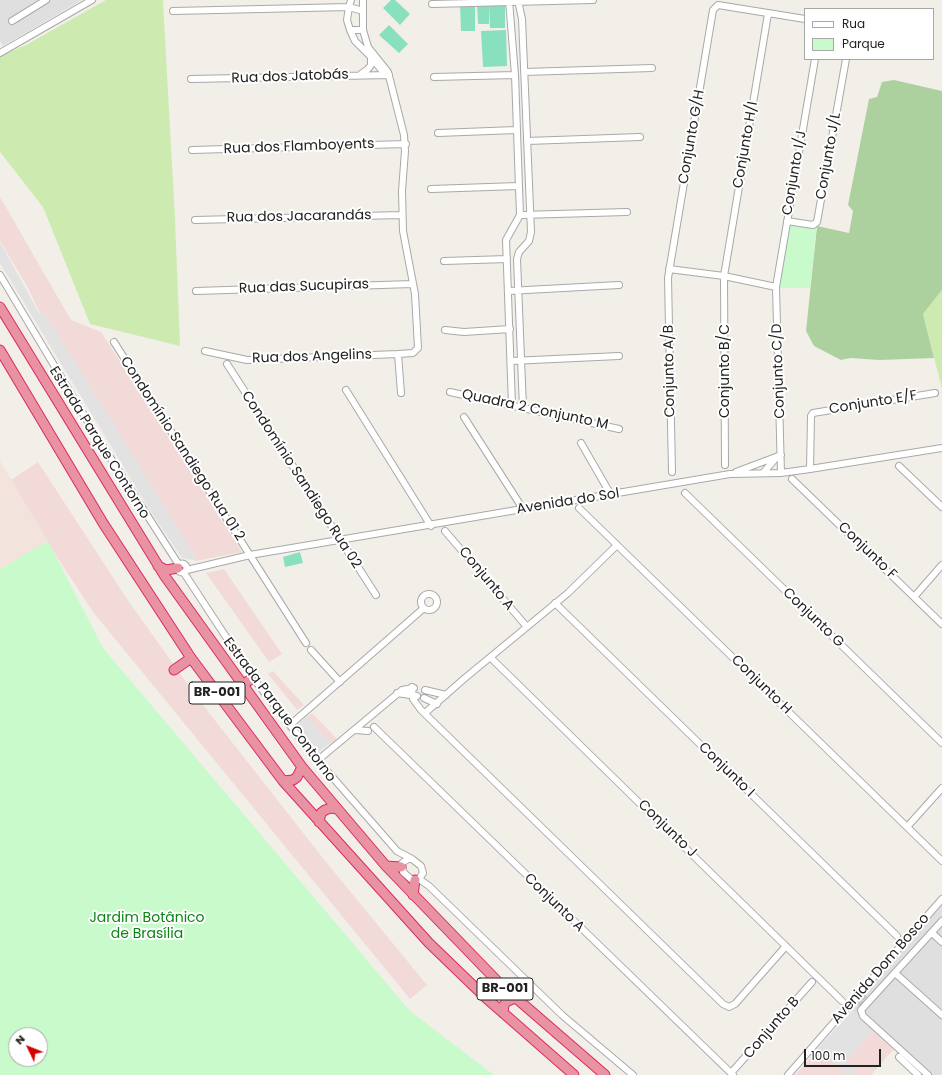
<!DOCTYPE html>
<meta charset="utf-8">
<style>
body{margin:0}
#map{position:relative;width:942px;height:1075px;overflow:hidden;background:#f2efe9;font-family:Poppins,sans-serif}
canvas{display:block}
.legend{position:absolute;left:804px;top:8px;width:130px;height:52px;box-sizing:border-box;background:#fff;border:1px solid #a7a7a7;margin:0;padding:5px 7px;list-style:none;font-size:12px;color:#222}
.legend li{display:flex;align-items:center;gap:8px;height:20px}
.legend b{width:20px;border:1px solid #a7a7a7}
.north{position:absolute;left:8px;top:1027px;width:40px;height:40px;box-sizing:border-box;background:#fff;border:1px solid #a7a7a7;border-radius:50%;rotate:313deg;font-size:11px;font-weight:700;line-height:16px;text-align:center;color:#222}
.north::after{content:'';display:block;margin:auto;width:14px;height:18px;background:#d40000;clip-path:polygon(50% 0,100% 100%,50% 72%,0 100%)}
.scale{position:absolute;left:804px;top:1049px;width:77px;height:18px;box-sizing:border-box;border:2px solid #222;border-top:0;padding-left:5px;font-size:12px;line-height:14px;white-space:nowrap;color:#222;-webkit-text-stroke:3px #fff;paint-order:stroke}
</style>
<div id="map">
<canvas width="942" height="1075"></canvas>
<ul class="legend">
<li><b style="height:5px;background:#fff"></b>Rua</li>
<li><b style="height:11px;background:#c8facc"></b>Parque</li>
</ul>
<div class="north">N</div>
<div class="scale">100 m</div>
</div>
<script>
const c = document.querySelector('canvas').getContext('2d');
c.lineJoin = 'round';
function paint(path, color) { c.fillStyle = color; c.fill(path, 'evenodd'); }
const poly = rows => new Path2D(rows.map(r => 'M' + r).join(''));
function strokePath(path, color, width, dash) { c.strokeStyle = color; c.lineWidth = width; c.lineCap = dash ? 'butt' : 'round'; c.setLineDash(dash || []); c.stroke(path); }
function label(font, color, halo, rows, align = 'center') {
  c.font = font + ' Poppins,sans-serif'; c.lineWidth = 4; c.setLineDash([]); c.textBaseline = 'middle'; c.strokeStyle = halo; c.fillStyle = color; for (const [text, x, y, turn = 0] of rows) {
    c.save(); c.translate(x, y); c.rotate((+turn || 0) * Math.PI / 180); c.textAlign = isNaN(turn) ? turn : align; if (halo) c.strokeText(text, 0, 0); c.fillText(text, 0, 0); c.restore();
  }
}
paint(poly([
 [0,0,82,0,3,46,0,41],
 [942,903,942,1075,924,1075,849,1008]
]), '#e0dfdf');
paint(poly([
 [0,197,71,320,101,332,242,552,196,561,46,316,40,313,27,286,0,241],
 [38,462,129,602,199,700,326,862,427,985,410,999,93,612,8,482],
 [224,569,282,654,269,662,206,573],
 [273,671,304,705,297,710,268,674],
 [312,713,337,739,329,745,306,718],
 [852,1011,894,1049,871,1075,795,1075]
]), '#f2dad9');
paint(poly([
 [0,461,48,541,0,569]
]), '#f3e3dd');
paint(poly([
 [106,0,163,0,175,219,180,346,90,324,43,207,0,152,0,56,26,45],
 [942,290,942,389,923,314]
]), '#cdebb0');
paint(poly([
 [894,80,942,91,942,290,923,314,934,358,879,360,850,358,841,360,814,346,806,331,817,226,849,233,853,211,848,205,869,99,877,97,882,82]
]), '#add19e');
paint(poly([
 [795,223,817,226,810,288,780,288,779,279,789,224],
 [48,541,103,648,410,1011,494,1075,0,1075,0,569],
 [16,1035,40,1035,40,1059,16,1059]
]), '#c8facc');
paint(poly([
 [391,0,395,0,410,14,400,25,383,8],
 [477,4,489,4,489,24,478,24],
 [489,4,505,4,505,28,490,28],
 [460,5,475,5,475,31,461,31],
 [389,25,408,44,399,53,379,35],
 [506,30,507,66,483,67,481,31],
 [300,552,303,563,285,567,283,557]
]), '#88e0be');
paint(poly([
 [0,242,39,313,46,315,198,561,182,558,151,512,0,263],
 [307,716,330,743,319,752,297,725],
 [852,1011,873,1030,846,1061,856,1071,853,1075,846,1075,817,1049]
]), '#e2e2e2');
strokePath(poly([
 [862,996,865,999],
 [857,1002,862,1004]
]), '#c8c6c1', 6, [6, 3]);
const minor = poly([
 [363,0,363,11],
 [509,0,515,75,520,215,506,240,512,405],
 [518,0,522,19,531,232,529,241,519,252,517,259,523,408],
 [432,4,593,0],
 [173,11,349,7,351,0],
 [12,21,46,0],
 [350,30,363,30,363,11,349,7,347,20,350,30,355,41,371,57,371,65,368,69,361,74],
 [0,53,92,0],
 [371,57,384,73],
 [524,72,652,68],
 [434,77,515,75],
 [191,79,389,75],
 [438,133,516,130],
 [527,141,640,137],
 [192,150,406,144],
 [431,189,518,186],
 [520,215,627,212],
 [195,220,402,215],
 [787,221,813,225,817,222,846,59],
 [444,261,507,259],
 [669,269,724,276,776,287],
 [0,275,97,437,179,565],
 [196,291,412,284],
 [508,291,619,285],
 [445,330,464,332,510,329],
 [114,342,306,643],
 [205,351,247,360,398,354,413,353,418,348,415,294,403,231,402,191,405,151,404,135,388,72,368,47,363,30],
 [398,354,401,393],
 [511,361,619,356],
 [227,364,376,595],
 [346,390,431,526],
 [450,392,619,429],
 [464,417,523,509],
 [581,443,611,495],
 [725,465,724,276,768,14],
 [899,466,942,507],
 [810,469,811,416,813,413,935,393],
 [672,472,668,278,713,10,718,5,805,19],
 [736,472,781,455],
 [763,473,776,458],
 [781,473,776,287,815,59],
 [792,479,942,624],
 [685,493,942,743],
 [579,508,942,861],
 [445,531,527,627],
 '177.5 568a4.5 4.5 0 1 1 9 0a4.5 4.5 0 1 1-9 0Z',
 [187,570,250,555,730,474,781,473,810,469,942,448],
 [184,573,253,678,314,756,397,851,412,859],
 '421 602a8 8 0 1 1 16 0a8 8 0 1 1-16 0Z',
 [914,597,942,565],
 [555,603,897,936],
 [311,650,340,682],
 [491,658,842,1001],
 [412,687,413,699,421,710,723,1004,729,1007,735,1004,786,946],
 [425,690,446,695],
 [397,693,417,696],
 [424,698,437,704],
 [425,713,465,678,568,593,617,545],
 [290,725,424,608],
 [374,727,733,1075],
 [355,730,368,731],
 [318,760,402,690,414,688],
 [907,827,942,788],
 [408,859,412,859,421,866,423,873,419,879,412,880,403,872,402,863,408,859],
 [419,879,429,886,562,1015,633,1075],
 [932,933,942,942],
 [895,973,942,1015],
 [861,1010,942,921],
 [861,1010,863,1016,928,1075],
 [899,1057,918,1075],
 [731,1073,812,982],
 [788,1075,942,899]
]);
const highway = poly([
 [0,307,164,575,302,767,386,866,501,985,605,1075],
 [0,350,103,523,191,658,283,781,429,943,485,997,574,1075],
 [158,566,166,570,178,568],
 [174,670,191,658],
 [242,685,253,678],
 [283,781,293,780,297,777,302,767],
 [319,822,321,813,325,810,331,808,337,809],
 [386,866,401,867],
 [413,895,415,880],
 [485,997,494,996,498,993,501,985],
 [503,1013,504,1005,506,1002,515,998]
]);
strokePath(minor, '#a9a9a9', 8);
strokePath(highway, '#dc2a67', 11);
strokePath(minor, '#fff', 6);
strokePath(highway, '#e892a2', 9);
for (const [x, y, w] of [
 [217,693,56],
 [505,989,56]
]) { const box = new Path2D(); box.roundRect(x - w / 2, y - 11, w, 22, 3); c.fillStyle = '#fff'; c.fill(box); strokePath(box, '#222', 1); }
label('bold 13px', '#222', null, [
 ["BR-001",217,693],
 ["BR-001",505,989]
]);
label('14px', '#222', '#fff', [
 ["Rua dos Jatobás",290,77,-2],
 ["Conjunto G/H",692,137,-80],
 ["Conjunto H/I",746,145,-80],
 ["Rua dos Flamboyents",299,147,-2],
 ["Conjunto J/L",829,156,-80],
 ["Conjunto I/J",795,173,-80],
 ["Rua dos Jacarandás",299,217,-1],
 ["Rua das Sucupiras",304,287,-2],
 ["Rua dos Angelins",312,357,-2],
 ["Conjunto A/B",670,371,-91],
 ["Conjunto B/C",725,371,-90],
 ["Conjunto C/D",779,371,-92],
 ["Conjunto E/F",873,403,-9],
 ["Quadra 2 Conjunto M",535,410,12],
 ["Estrada Parque Contorno",99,443,58],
 ["Condomínio Sandiego Rua 01 2",182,449,57],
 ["Condomínio Sandiego Rua 02",301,480,57],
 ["Avenida do Sol",568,502,-9],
 ["Conjunto F",867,551,44],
 ["Conjunto A",486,579,50],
 ["Conjunto G",813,618,44],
 ["Conjunto H",761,685,44],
 ["Estrada Parque Contorno",279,710,53],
 ["Conjunto I",726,770,44],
 ["Conjunto J",667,829,44],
 ["Conjunto A",554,903,44],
 ["Avenida Dom Bosco",881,969,-49],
 ["Conjunto B",772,1028,-49]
]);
label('14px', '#0c8416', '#fff', [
 ["Jardim Botânico",147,918],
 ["de Brasília",147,934]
]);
</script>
